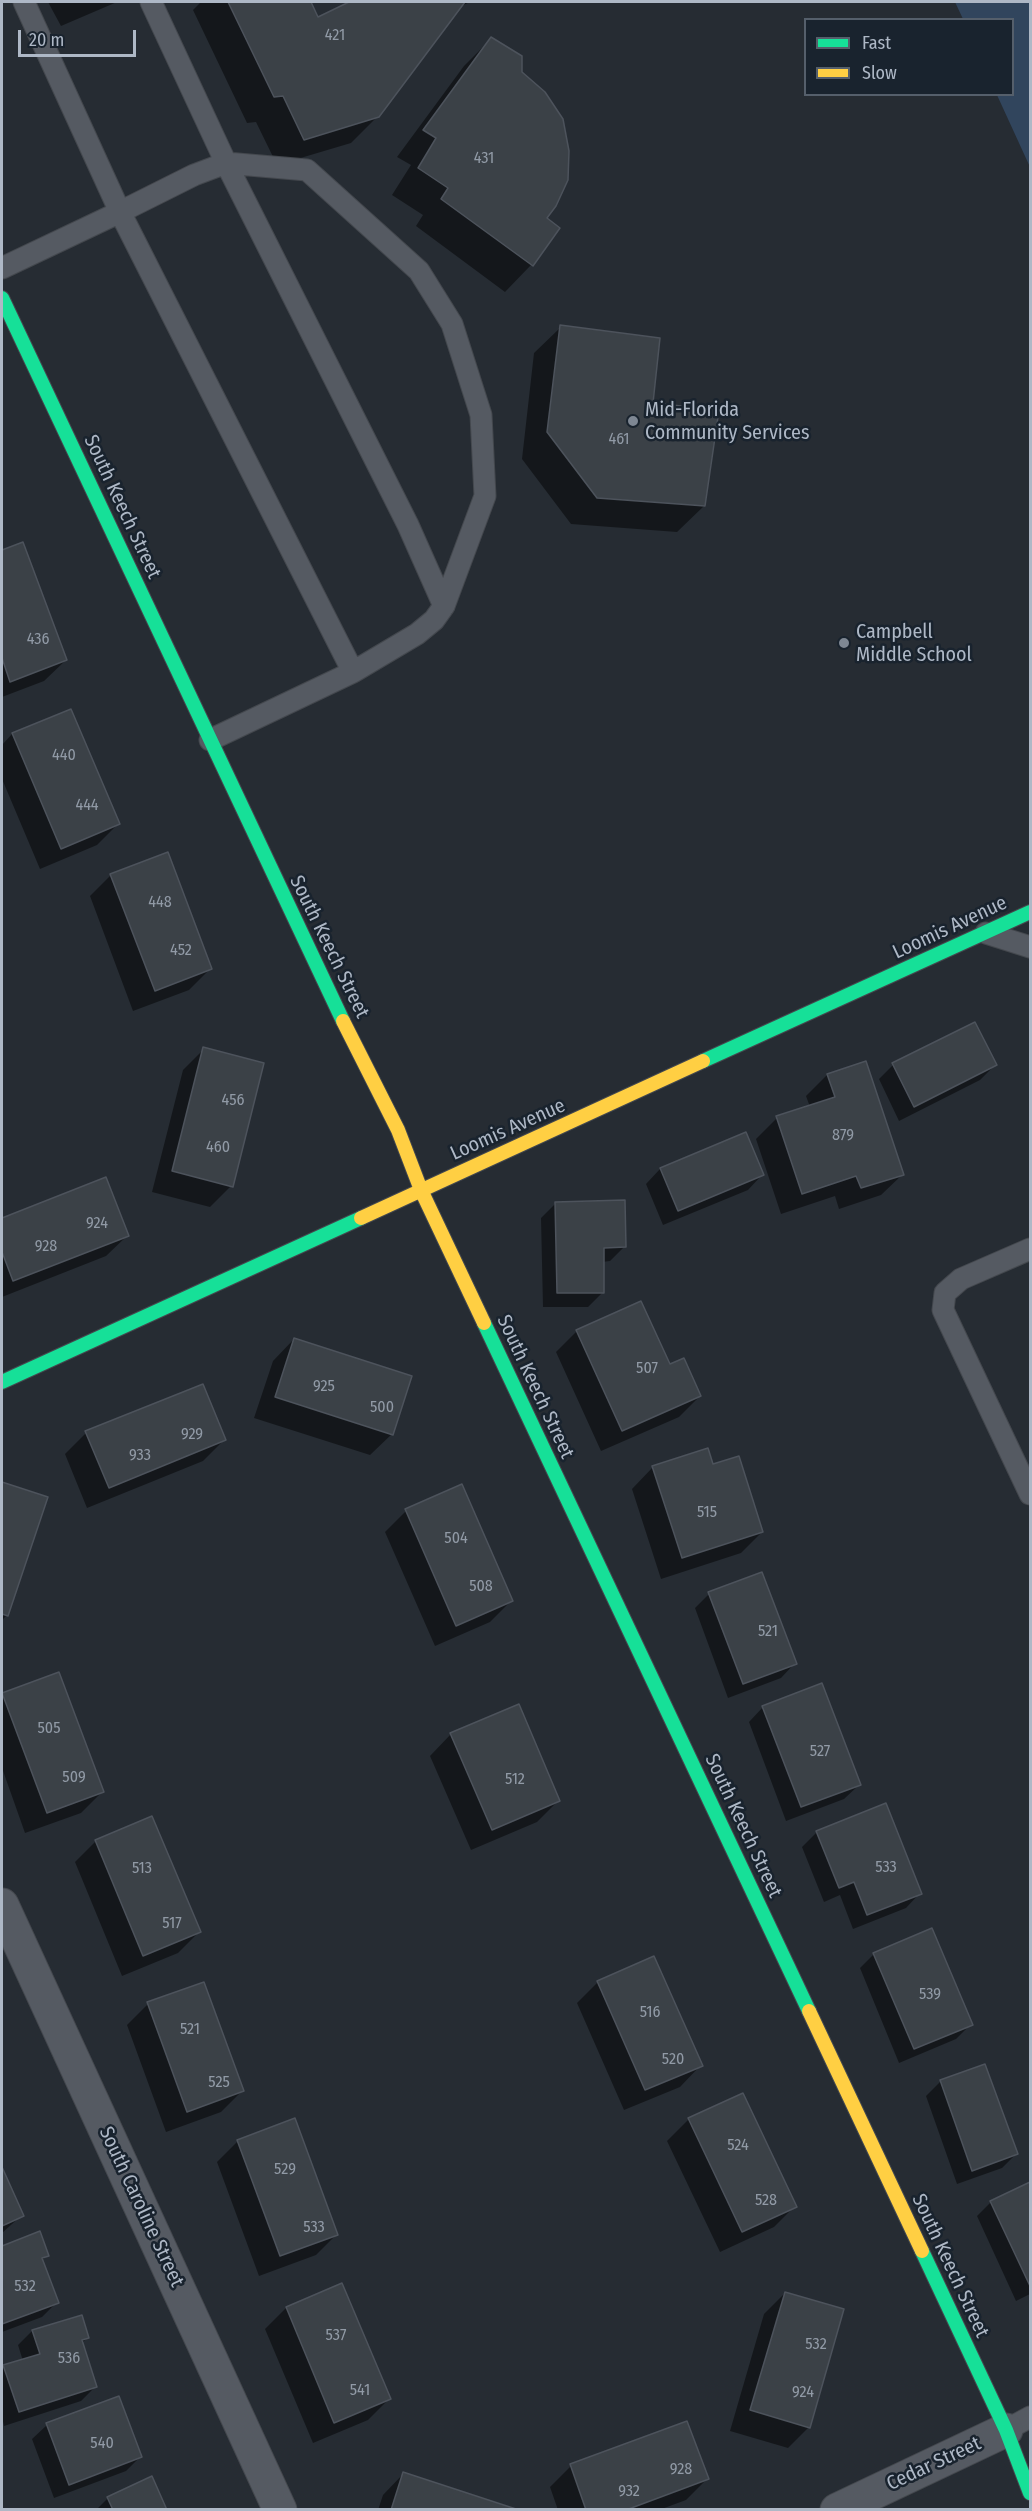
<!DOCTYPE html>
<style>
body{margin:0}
#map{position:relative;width:1032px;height:2511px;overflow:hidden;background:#262c33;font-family:"Fira Sans Condensed",sans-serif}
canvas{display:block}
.frame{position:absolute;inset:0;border:3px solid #aeb8c6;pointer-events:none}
.legend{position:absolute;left:804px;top:18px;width:210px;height:78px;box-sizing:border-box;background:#19232e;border:2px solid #555f6b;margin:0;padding:8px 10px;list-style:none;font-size:18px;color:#aeb8c6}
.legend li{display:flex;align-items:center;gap:12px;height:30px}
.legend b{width:30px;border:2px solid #555f6b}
.scale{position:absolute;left:18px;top:30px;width:118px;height:27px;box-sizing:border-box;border:3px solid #aeb8c6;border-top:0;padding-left:8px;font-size:18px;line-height:21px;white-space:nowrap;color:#aeb8c6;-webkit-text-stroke:4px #19232e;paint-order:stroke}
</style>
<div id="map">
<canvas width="1032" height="2511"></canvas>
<div class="frame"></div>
<ul class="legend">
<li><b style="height:8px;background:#16e098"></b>Fast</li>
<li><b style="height:8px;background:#ffcf43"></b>Slow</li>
</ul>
<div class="scale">20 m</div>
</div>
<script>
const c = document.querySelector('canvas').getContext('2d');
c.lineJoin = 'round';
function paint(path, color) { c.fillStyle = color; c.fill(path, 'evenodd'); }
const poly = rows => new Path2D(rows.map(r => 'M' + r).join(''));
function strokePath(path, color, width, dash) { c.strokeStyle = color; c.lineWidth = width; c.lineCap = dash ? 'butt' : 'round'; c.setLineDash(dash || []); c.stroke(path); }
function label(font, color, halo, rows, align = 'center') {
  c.font = font + ' "Fira Sans Condensed",sans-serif'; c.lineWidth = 5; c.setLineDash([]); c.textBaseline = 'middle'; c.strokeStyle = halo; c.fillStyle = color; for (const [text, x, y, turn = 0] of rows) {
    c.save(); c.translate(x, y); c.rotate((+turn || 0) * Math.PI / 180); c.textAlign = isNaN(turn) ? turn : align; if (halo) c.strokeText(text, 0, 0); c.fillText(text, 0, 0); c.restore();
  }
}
paint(poly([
 [955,2,1030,2,1030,167,997,95,1012,94,1012,20,963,19]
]), '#31455d');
paint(poly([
 [48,2,117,2,61,26],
 [201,2,310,2,318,19,353,2,470,2,459,7,378,116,351,143,277,165,256,122,247,123,193,10],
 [491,39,521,73,545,218,558,228,531,265,505,292,416,226,423,215,392,195,411,165,397,157,464,66],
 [561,327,704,506,677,532,571,524,522,459,534,353],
 [22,544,66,660,44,681,2,697,2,552],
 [70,711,118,824,97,845,40,869,2,779,2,745,12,734],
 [111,875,210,969,189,990,133,1011,90,896],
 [204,1049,231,1186,210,1207,152,1192,183,1070],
 [893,1065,995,1065,980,1080,899,1121,879,1079],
 [827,1075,903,1174,881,1195,839,1209,835,1196,781,1214,756,1139,777,1118,810,1107,806,1096],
 [745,1134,762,1175,748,1190,663,1225,646,1184,660,1169],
 [105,1179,128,1235,106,1256,2,1297,2,1220],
 [556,1203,624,1247,610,1261,602,1262,603,1292,588,1307,543,1307,541,1218],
 [577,1331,669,1366,700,1396,679,1417,601,1451,556,1352],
 [294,1339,392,1434,370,1455,254,1418,273,1361],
 [86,1433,224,1440,203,1461,87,1508,65,1454],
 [712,1466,762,1532,741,1553,661,1579,632,1489,653,1467],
 [2,1483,46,1498,7,1615,2,1620],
 [406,1511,511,1601,490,1622,435,1646,385,1532],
 [709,1594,795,1663,781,1678,728,1698,695,1608],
 [3,1694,102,1792,81,1813,25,1833,2,1768],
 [763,1707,859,1785,844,1799,786,1821,749,1722],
 [451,1734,558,1801,537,1822,471,1850,430,1756],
 [817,1832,920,1893,906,1908,853,1929,840,1895,824,1902,802,1847],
 [96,1841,199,1932,178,1953,122,1976,75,1862],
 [874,1954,971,2024,956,2039,899,2063,860,1968],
 [598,1982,701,2065,680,2087,624,2110,577,2003],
 [148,2004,242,2091,221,2112,166,2132,127,2025],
 [941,2081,1016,2154,1002,2168,957,2184,926,2096],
 [742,2095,795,2206,774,2227,720,2252,667,2141,689,2119],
 [238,2141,337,2234,316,2255,259,2276,217,2162],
 [2,2171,22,2215,2,2233],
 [1030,2183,1030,2294,1016,2301,977,2216,991,2202],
 [39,2233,47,2255,41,2261,57,2302,42,2317,2,2332,2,2247],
 [341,2285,389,2399,368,2420,313,2443,265,2329,286,2308],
 [785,2293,809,2427,788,2448,730,2431,764,2314],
 [32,2331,87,2338,82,2343,95,2387,81,2401,4,2426,2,2417,2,2369,23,2361,18,2345],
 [47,2425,141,2456,126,2471,54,2498,32,2439],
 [571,2466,707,2479,686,2500,659,2510,558,2510,550,2487],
 [404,2473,514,2510,378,2510,383,2495],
 [108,2498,165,2510,96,2510]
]), '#0007');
const building = poly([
 [228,2,311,2,318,17,349,2,465,2,379,117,304,140,283,96,274,97,228,2],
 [491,37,522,56,522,72,545,92,563,119,569,151,568,180,556,206,547,218,560,228,533,266,441,199,448,188,418,168,436,138,423,130,491,37],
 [560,325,660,338,653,403,719,410,705,506,597,498,547,432,560,325],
 [23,542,67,660,10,682,2,658,2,550,23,542],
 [71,709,120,824,61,849,12,733,71,709],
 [168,852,212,969,155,991,110,874,168,852],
 [975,1022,997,1065,914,1107,892,1063,975,1022],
 [203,1047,264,1063,233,1187,172,1171,203,1047],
 [866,1061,904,1175,861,1188,856,1176,802,1194,776,1116,835,1097,827,1074,866,1061],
 [746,1132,764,1175,678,1211,660,1168,746,1132],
 [106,1177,129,1236,13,1281,2,1252,2,1218,106,1177],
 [625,1200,626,1247,604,1248,604,1293,557,1293,555,1202,625,1200],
 [641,1301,670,1364,684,1358,701,1396,622,1431,576,1330,641,1301],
 [294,1338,412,1376,393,1435,275,1397,294,1338],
 [203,1384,226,1440,109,1488,85,1431,203,1384],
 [708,1448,713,1464,739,1456,763,1532,682,1558,652,1466,708,1448],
 [2,1482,48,1497,8,1616,2,1614,2,1482],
 [462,1484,513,1601,456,1626,405,1509,462,1484],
 [762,1572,797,1664,743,1684,708,1592,762,1572],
 [59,1672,104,1792,47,1813,2,1693,59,1672],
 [822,1683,861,1785,801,1807,762,1706,822,1683],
 [519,1704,560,1801,492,1830,450,1733,519,1704],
 [886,1803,922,1894,867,1915,854,1882,839,1888,816,1831,886,1803],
 [152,1816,201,1932,143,1956,95,1840,152,1816],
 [932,1928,973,2025,914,2049,873,1953,932,1928],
 [654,1956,703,2066,645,2090,597,1981,654,1956],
 [204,1982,244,2091,187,2112,147,2002,204,1982],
 [985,2064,1018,2154,972,2171,940,2080,985,2064],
 [743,2093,797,2207,742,2232,688,2118,743,2093],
 [295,2118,338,2235,280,2256,237,2140,295,2118],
 [2,2167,24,2216,2,2226,2,2167],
 [1030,2182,1030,2286,990,2201,1030,2182],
 [40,2231,49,2256,42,2258,59,2303,2,2324,2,2246,40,2231],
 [342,2283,391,2399,334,2423,286,2307,342,2283],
 [785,2292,844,2309,810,2428,750,2410,785,2292],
 [82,2315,89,2338,82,2340,97,2387,19,2412,3,2365,40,2354,32,2330,82,2315],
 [119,2396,142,2457,69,2485,46,2423,119,2396],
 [687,2421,709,2479,626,2510,586,2510,570,2464,687,2421],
 [403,2472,519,2510,391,2510,403,2472],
 [152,2476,167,2510,113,2510,107,2497,152,2476]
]);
paint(building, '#3b4147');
strokePath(building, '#4d535c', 1.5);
const lane = poly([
 [24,2,120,212,194,175,226,163,408,525,444,606,434,620,417,634,353,672],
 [151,2,226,163,307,170,419,271,452,324,481,415,485,496,444,606],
 [2,268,120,212,353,672,210,740],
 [986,933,1030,947],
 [1030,1249,961,1279,945,1293,943,1310,1030,1494],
 [1006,2430,1030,2417]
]);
const street = poly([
 [2,1905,280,2510],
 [837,2510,1006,2430]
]);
const fast = poly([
 [2,298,343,1021],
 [703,1061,1030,912],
 [484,1323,809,2011],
 [2,1382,361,1218],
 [922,2251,1006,2430,1030,2493]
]);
const slow = poly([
 [343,1021,398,1130,421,1190,484,1323],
 [361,1218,703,1061],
 [809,2011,922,2251]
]);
strokePath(lane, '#44484e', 23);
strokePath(street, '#44484e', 35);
strokePath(fast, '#44484e', 16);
strokePath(slow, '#44484e', 16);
strokePath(lane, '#555a62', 21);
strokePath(street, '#555a62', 33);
strokePath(fast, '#16e098', 14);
strokePath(slow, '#ffcf43', 14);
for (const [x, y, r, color] of [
 [633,421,6,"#7e8793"],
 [844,643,6,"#7e8793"]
]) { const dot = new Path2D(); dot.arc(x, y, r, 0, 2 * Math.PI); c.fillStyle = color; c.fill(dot); strokePath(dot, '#19232e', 2); }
label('16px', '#919aa6', null, [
 ["421",335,36],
 ["431",484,159],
 ["461",619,440],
 ["436",38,640],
 ["440",64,756],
 ["444",87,806],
 ["448",160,903],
 ["452",181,951],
 ["456",233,1101],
 ["879",843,1136],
 ["460",218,1148],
 ["924",97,1224],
 ["928",46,1247],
 ["507",647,1369],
 ["925",324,1387],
 ["500",382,1408],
 ["929",192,1435],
 ["933",140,1456],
 ["515",707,1513],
 ["504",456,1539],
 ["508",481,1587],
 ["521",768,1632],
 ["505",49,1729],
 ["527",820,1752],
 ["509",74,1778],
 ["512",515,1780],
 ["533",886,1868],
 ["513",142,1869],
 ["517",172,1924],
 ["539",930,1995],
 ["516",650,2013],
 ["521",190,2030],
 ["520",673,2060],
 ["525",219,2083],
 ["524",738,2146],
 ["529",285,2170],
 ["528",766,2201],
 ["533",314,2228],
 ["532",25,2287],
 ["537",336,2336],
 ["532",816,2345],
 ["536",69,2359],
 ["541",360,2391],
 ["924",803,2393],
 ["540",102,2444],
 ["928",681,2470],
 ["932",629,2492]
]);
label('20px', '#aeb8c6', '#19232e', [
 ["Mid-Florida",645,410],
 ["Community Services",645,433],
 ["Campbell",856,632],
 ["Middle School",856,655]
], 'left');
label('20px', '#aeb8c6', '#19232e', [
 ["South Keech Street",122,507,65],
 ["Loomis Avenue",950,928,-25],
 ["South Keech Street",329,947,64],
 ["Loomis Avenue",508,1130,-24],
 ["South Keech Street",535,1387,65],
 ["South Keech Street",743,1826,65],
 ["South Caroline Street",141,2207,65],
 ["South Keech Street",950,2266,65],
 ["Cedar Street",934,2464,-25]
]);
</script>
